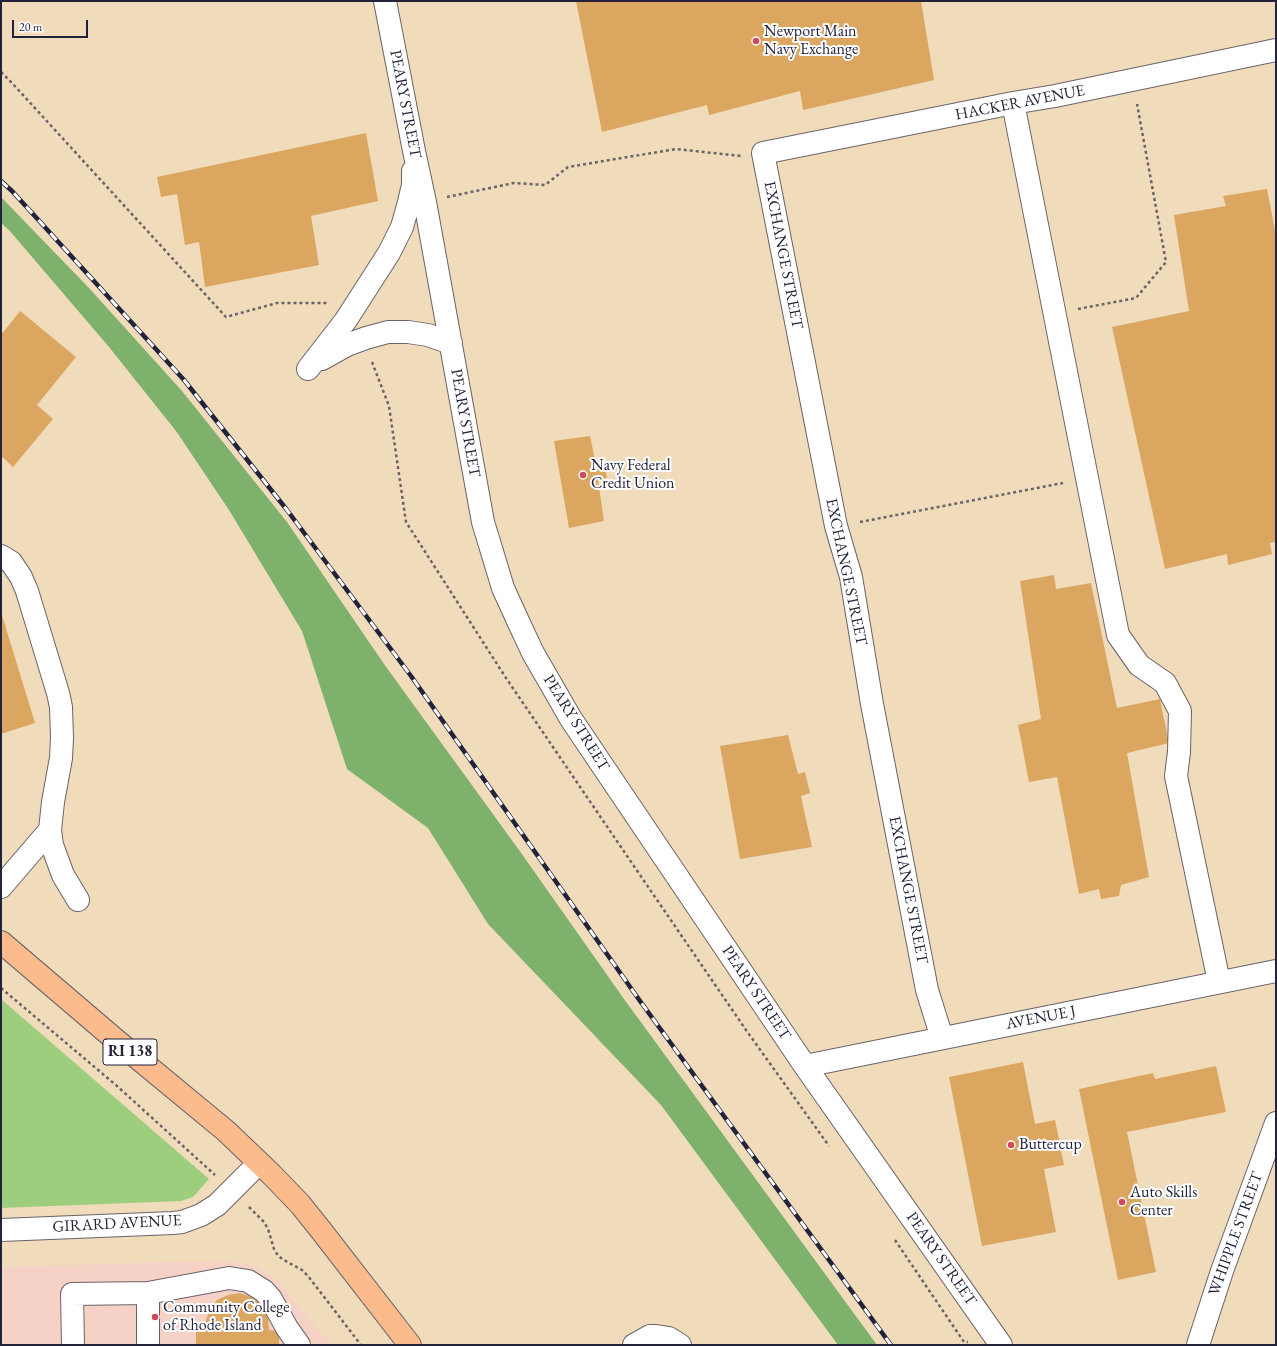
<!DOCTYPE html>
<style>
body{margin:0}
#map{position:relative;width:1277px;height:1346px;overflow:hidden;background:#f0dcbb;font-family:"EB Garamond",serif}
canvas{display:block}
.frame{position:absolute;inset:0;border:2px solid #22223b;pointer-events:none}
.scale{position:absolute;left:12px;top:20px;width:76px;height:18px;box-sizing:border-box;border:2px solid #22223b;border-top:0;padding-left:5px;font-size:12px;line-height:14px;white-space:nowrap;color:#22223b;-webkit-text-stroke:3px #fff;paint-order:stroke}
</style>
<div id="map">
<canvas width="1277" height="1346"></canvas>
<div class="frame"></div>
<div class="scale">20 m</div>
</div>
<script>
const c = document.querySelector('canvas').getContext('2d');
c.lineJoin = 'round';
function paint(path, color) { c.fillStyle = color; c.fill(path, 'evenodd'); }
const poly = rows => new Path2D(rows.map(r => 'M' + r).join(''));
function strokePath(path, color, width, dash) { c.strokeStyle = color; c.lineWidth = width; c.lineCap = dash ? 'butt' : 'round'; c.setLineDash(dash || []); c.stroke(path); }
function label(font, color, halo, rows, align = 'center') {
  c.font = font + ' "EB Garamond",serif'; c.lineWidth = 4; c.setLineDash([]); c.textBaseline = 'middle'; c.strokeStyle = halo; c.fillStyle = color; for (const [text, x, y, turn = 0] of rows) {
    c.save(); c.translate(x, y); c.rotate((+turn || 0) * Math.PI / 180); c.textAlign = isNaN(turn) ? turn : align; if (halo) c.strokeText(text, 0, 0); c.fillText(text, 0, 0); c.restore();
  }
}
paint(poly([
 [212,1261,246,1264,258,1268,278,1281,331,1345,1,1345,1,1267]
]), '#f6d1c5');
paint(poly([
 [1,999,209,1179,193,1197,181,1201,1,1208]
]), '#9dce7d');
paint(poly([
 [1,197,89,288,182,391,287,522,384,664,519,850,624,999,877,1345,838,1345,661,1105,488,924,428,828,347,769,302,631,229,510,176,431,109,347,9,230,1,223]
]), '#7eb16c');
paint(poly([
 [576,1,921,1,934,80,803,110,800,91,709,115,707,105,602,132],
 [366,133,378,201,311,216,319,265,205,287,199,242,185,245,177,194,161,197,157,177],
 [1267,189,1276,235,1276,542,1270,543,1272,554,1228,565,1227,554,1165,569,1112,327,1189,311,1174,215,1226,206,1223,196],
 [20,311,76,357,37,405,53,419,13,467,1,456,1,335],
 [590,436,595,460,603,459,607,478,598,480,604,521,569,528,554,441],
 [1054,575,1056,589,1091,583,1117,708,1160,699,1169,743,1127,753,1149,877,1121,885,1119,896,1101,899,1099,889,1079,894,1057,777,1029,782,1018,725,1041,719,1020,581],
 [1,612,35,723,1,734],
 [788,735,798,774,805,772,810,793,801,796,812,847,740,859,720,746],
 [1023,1062,1035,1124,1055,1120,1064,1165,1044,1169,1056,1232,982,1246,949,1077],
 [1216,1066,1226,1112,1127,1132,1156,1272,1118,1280,1079,1089,1153,1073,1155,1079],
 [239,1293,249,1296,258,1301,265,1309,268,1319,269,1330,279,1331,279,1345,196,1345,196,1332,206,1331,206,1320,210,1309,217,1300,228,1295]
]), '#dba65f');
const minor = poly([
 [385,1,414,151,425,202,483,522,503,588,518,621,533,653,571,719,805,1066,1001,1345],
 [1013,103,1118,635,1139,665,1165,683,1180,711,1179,752,1176,776,1219,982],
 [322,359,347,345,366,338,388,332,408,332,428,335,451,343],
 [308,369,346,320,389,253,402,227,408,206,413,185,413,171],
 [1,556,11,562,21,577,27,591,58,693,61,707,62,738,61,758,53,802,50,830,52,845,63,875,78,900],
 [1,887,50,830],
 [942,1038,927,990,872,704,851,577,836,526,763,153,1013,103,1055,96,1276,50],
 [805,1066,1276,971],
 [1,1230,173,1223,182,1222,201,1215,217,1205,259,1163],
 [73,1345,72,1294,148,1293],
 [148,1345,148,1293,229,1278,248,1281,264,1291,271,1299,287,1328,299,1345],
 [634,1345,650,1336,656,1336,669,1338,680,1345],
 [1198,1345,1222,1271,1276,1123]
]);
const highway = poly([
 [1,942,117,1041,226,1131,272,1175,300,1204,320,1229,410,1345]
]);
strokePath(minor, '#6a6368', 24);
strokePath(highway, '#6a6368', 24);
strokePath(poly([
 [1,72,12,83,226,317,277,303,327,303],
 [447,197,514,183,545,185,568,167,676,149,741,156],
 [1078,309,1136,298,1166,262,1137,104],
 [372,362,389,406,406,522,506,678,640,875,746,1030,829,1146],
 [860,522,1063,483],
 [1,988,117,1086,215,1175],
 [249,1207,264,1222,268,1229,274,1249,277,1254,282,1259,302,1270,308,1276,361,1345],
 [895,1240,964,1342,968,1342]
]), '#6a6368', 2.5, [3, 3]);
strokePath(minor, '#fff', 22);
strokePath(highway, '#fbbb8d', 22);
const rail = poly([
 [1,181,12,191,184,380,287,510,411,676,640,1001,891,1345]
]);
strokePath(rail, '#22223b', 4.5);
strokePath(rail, '#fff', 3, [9]);
for (const [x, y, r, color] of [
 [756,41,4,"#d1495b"],
 [583,475,4,"#d1495b"],
 [1011,1145,4,"#d1495b"],
 [1122,1202,4,"#d1495b"],
 [155,1317,4,"#d1495b"]
]) { const dot = new Path2D(); dot.arc(x, y, r, 0, 2 * Math.PI); c.fillStyle = color; c.fill(dot); strokePath(dot, '#fff', 1.5); }
for (const [x, y, w] of [
 [130,1052,54]
]) { const box = new Path2D(); box.roundRect(x - w / 2, y - 13, w, 26, 3); c.fillStyle = '#fff'; c.fill(box); strokePath(box, '#22223b', 1); }
label('bold 15px', '#22223b', null, [
 ["RI 138",130,1052]
]);
label('16px', '#22223b', '#fff', [
 ["Newport Main",764,32],
 ["Navy Exchange",764,50],
 ["Navy Federal",591,466],
 ["Credit Union",591,484],
 ["Buttercup",1019,1145],
 ["Auto Skills",1130,1193],
 ["Center",1130,1211],
 ["Community College",163,1308],
 ["of Rhode Island",163,1326]
], 'left');
label('16px', '#22223b', '#fff', [
 ["HACKER AVENUE",1020,103,-11],
 ["PEARY STREET",405,104,79],
 ["EXCHANGE STREET",783,255,79],
 ["PEARY STREET",465,423,80],
 ["EXCHANGE STREET",846,572,78],
 ["PEARY STREET",576,723,58],
 ["EXCHANGE STREET",908,890,79],
 ["PEARY STREET",756,993,56],
 ["AVENUE J",1041,1018,-11],
 ["GIRARD AVENUE",117,1224,-3],
 ["WHIPPLE STREET",1236,1234,-70],
 ["PEARY STREET",941,1259,55]
]);
</script>
